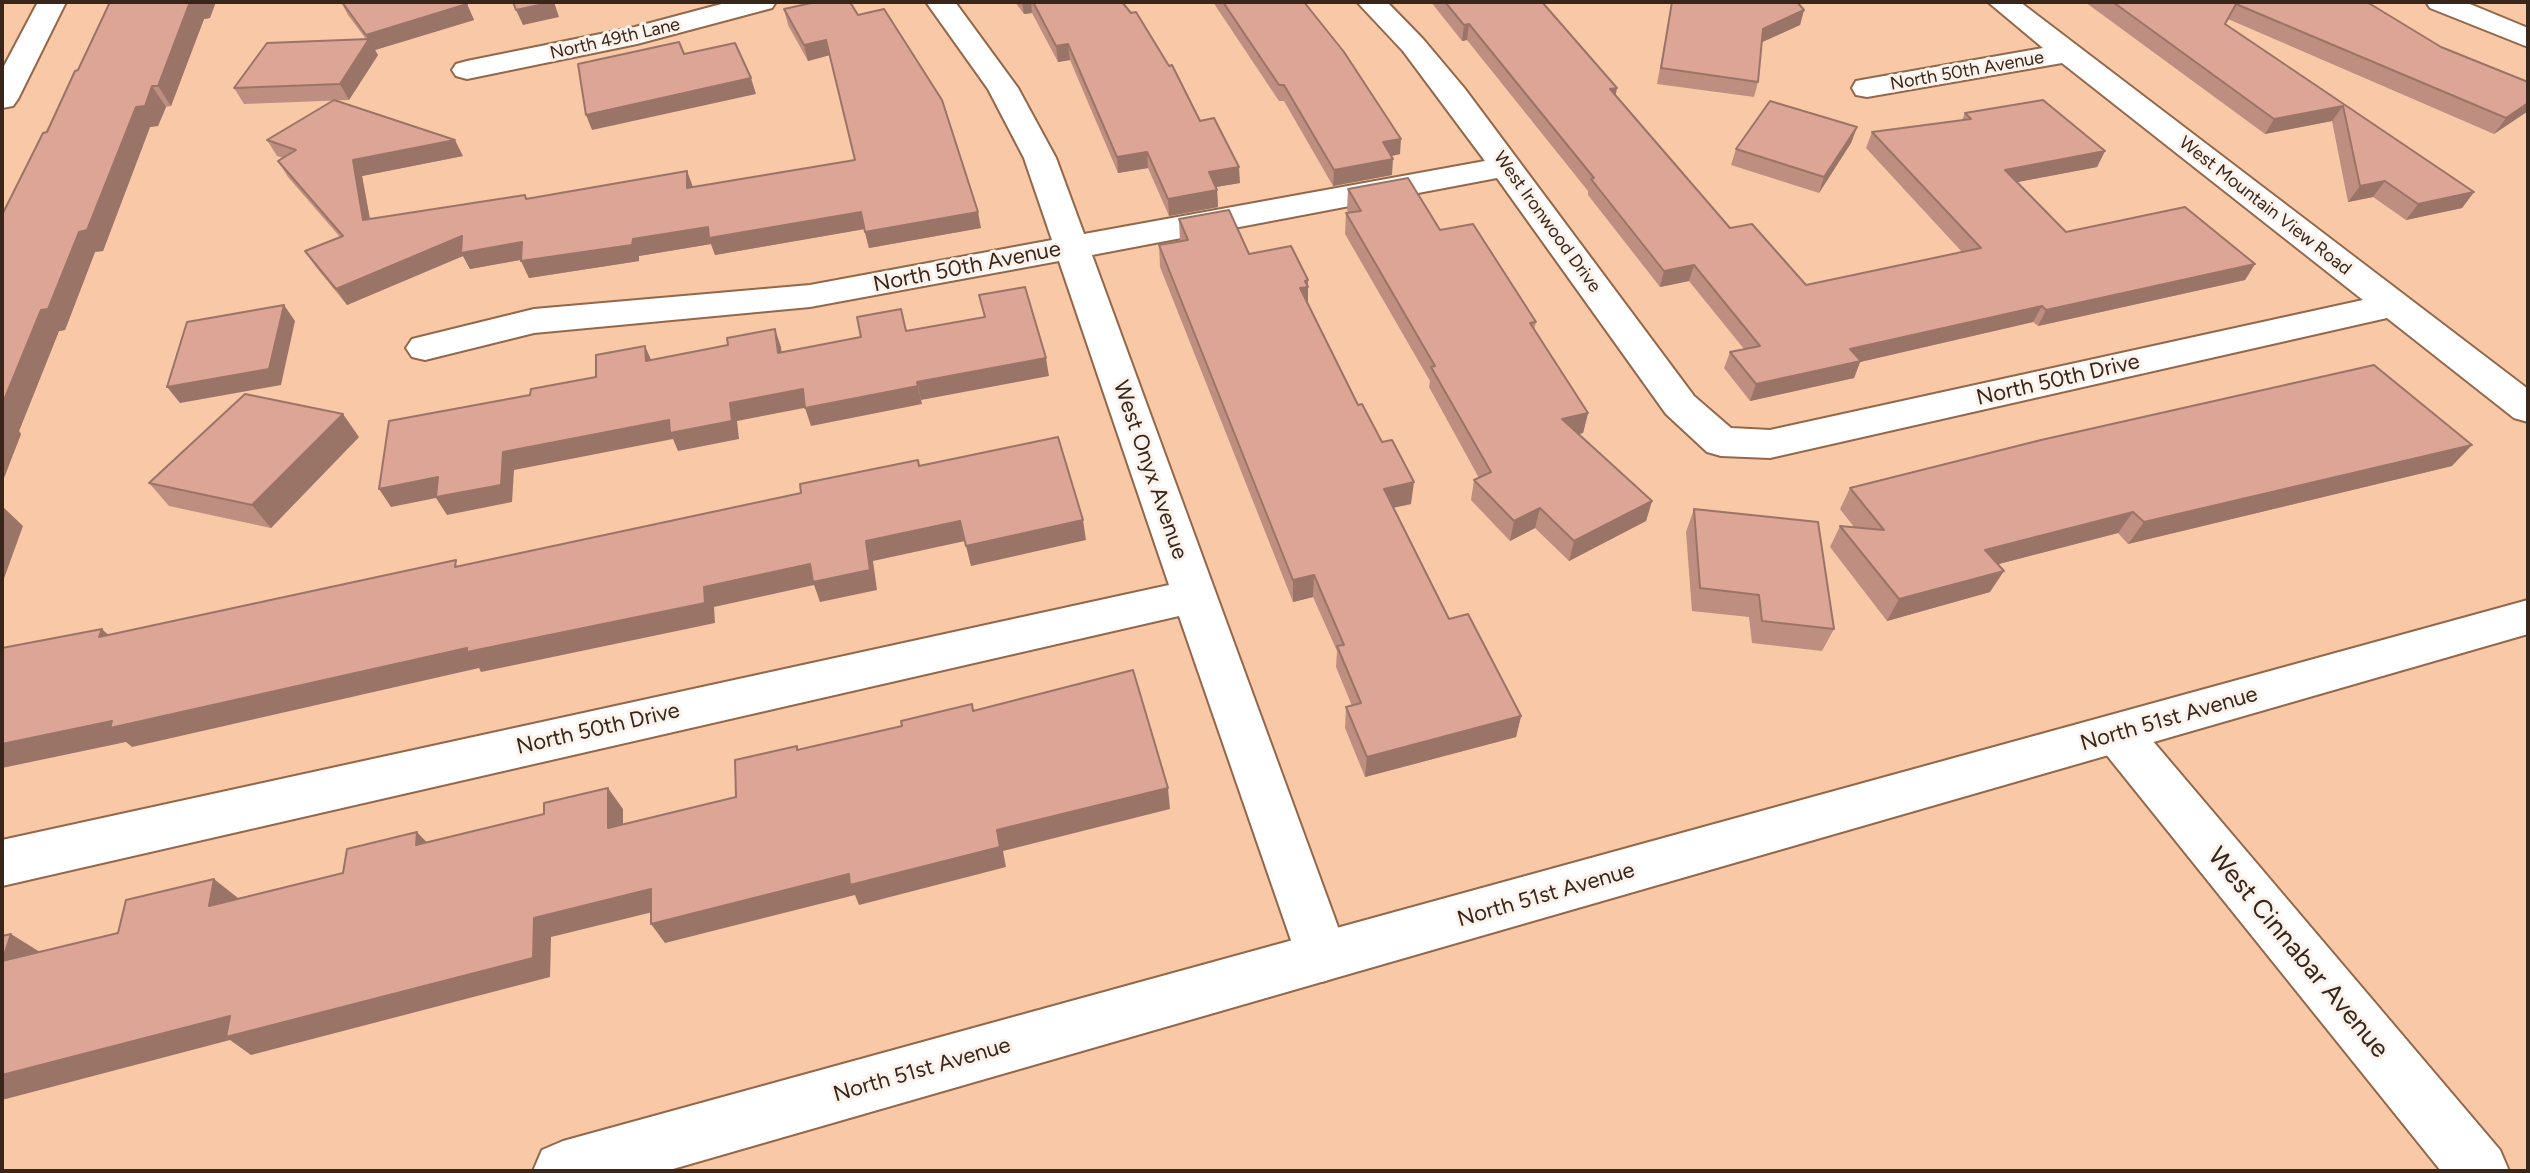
<!DOCTYPE html>
<style>
body{margin:0}
#map{position:relative;width:2530px;height:1173px;overflow:hidden;background:#f9c8a7;font-family:Figtree,sans-serif}
canvas{display:block}
.frame{position:absolute;inset:0;border:4px solid #39261a;pointer-events:none}
</style>
<div id="map">
<canvas width="2530" height="1173"></canvas>
<div class="frame"></div>
</div>
<script>
const c = document.querySelector('canvas').getContext('2d');
c.lineJoin = 'round';
const poly = rows => new Path2D(rows.map(r => 'M' + r).join(''));
function strokePath(path, color, width, dash) { c.strokeStyle = color; c.lineWidth = width; c.lineCap = dash ? 'butt' : 'round'; c.setLineDash(dash || []); c.stroke(path); }
function paint(path, color) { c.fillStyle = color; c.fill(path, 'evenodd'); }
function label(font, color, halo, rows, align = 'center') {
  c.font = font + ' Figtree,sans-serif'; c.lineWidth = 6; c.setLineDash([]); c.textBaseline = 'middle'; c.strokeStyle = halo; c.fillStyle = color; for (const [text, x, y, turn = 0] of rows) {
    c.save(); c.translate(x, y); c.rotate((+turn || 0) * Math.PI / 180); c.textAlign = isNaN(turn) ? turn : align; if (halo) c.strokeText(text, 0, 0); c.fillText(text, 0, 0); c.restore();
  }
}
const minor = poly([
 [38,2,66,2,18,99,13,106,2,108,2,70,38,2],
 [729,2,776,2,772,8,637,44,467,79,456,76,452,70,456,64,467,61,635,27,729,2],
 [926,2,955,2,1018,88,1056,158,1084,234,1485,161,1403,51,1357,2,1387,2,1423,39,1465,89,1694,396,1731,428,1770,430,2363,300,2062,63,1867,97,1856,95,1852,88,1856,81,1867,79,2043,48,1988,2,2020,2,2528,389,2528,422,2514,418,2387,318,1770,458,1721,456,1707,452,1666,414,1497,178,1092,255,1349,957,1341,975,1322,982,1303,975,1179,616,2,886,2,840,1169,585,1059,261,810,307,534,333,425,360,412,357,406,348,412,339,534,309,810,285,1052,240,1024,158,988,89,926,2],
 [2426,2,2465,2,2528,28,2528,47,2430,8,2426,2],
 [2118,714,2135,720,2500,1150,2509,1171,2441,1171,2101,748,2094,734,2101,720,2118,714]
]);
const major = poly([
 [2528,600,2528,634,666,1171,533,1171,542,1150,563,1141,2528,600]
]);
strokePath(minor, '#93684a', 4);
strokePath(major, '#93684a', 4);
paint(minor, '#fff');
paint(major, '#fff');
paint(poly([
 [110,2,210,18,204,19,171,106,166,107,158,126,150,127,103,251,95,252,65,330,59,331,19,431,21,434,2,483,2,215,78,70],
 [341,2,467,4,474,20,375,50,378,55,349,100,244,104,234,88,366,39,348,15],
 [816,2,981,228,869,248,864,229,715,255,711,244,639,256,639,261,529,278,521,260,470,269,463,256,347,305,316,267,305,251,340,237,288,177,278,161,283,158,277,156,267,140,463,156,362,176,370,219,526,199,687,171,692,187,855,160,830,55,808,61,788,25,784,9],
 [1015,2,1122,2,1240,183,1216,187,1217,190,1218,207,1169,216,1148,168,1118,173,1070,60,1058,62,1032,13,1024,14],
 [1213,2,1304,2,1400,154,1392,156,1392,175,1333,186,1284,101,1279,101],
 [1431,2,1542,2,1616,96,1730,228,1806,285,1962,252,1866,148,1872,132,1962,120,1965,113,2105,151,2097,167,2017,182,2066,232,2255,264,2245,280,2038,326,2033,322,1860,362,1854,378,1750,401,1724,368,1730,352,1744,349,1689,281,1660,287,1588,195,1588,191,1467,40,1462,41],
 [1672,2,1804,10,1800,25,1762,42,1758,82,1754,97,1657,84],
 [2085,2,2367,2,2528,111,2494,134,2228,19,2225,24,2474,192,2462,208,2406,220,2373,197,2348,202,2332,121,2265,134],
 [1857,127,1851,143,1819,193,1731,165,1736,149],
 [1348,189,1440,230,1536,322,1534,330,1588,413,1583,433,1579,434,1652,501,1646,521,1569,561,1535,528,1510,541,1471,500,1474,480,1479,478,1429,387,1430,381,1345,234,1346,213,1349,213,1347,210],
 [1179,219,1249,254,1308,280,1308,305,1358,405,1411,504,1393,508,1449,619,1521,716,1516,737,1365,777,1345,728,1346,707,1352,706,1336,667,1337,651,1313,597,1293,602,1160,267,1159,245,1180,242],
 [359,437,271,528,169,506,149,483],
 [2452,466,2128,544,2118,533,1998,564,1990,592,1887,621,1830,547,1840,526,1854,527,1840,509,1850,488],
 [1694,509,1834,629,1822,651,1752,643,1749,617,1692,611,1686,532]
]), '#be8e80');
paint(poly([
 [190,2,216,2,210,18,204,19,171,106,158,86],
 [554,2,559,17,523,25,516,10],
 [1022,2,1031,2,1032,13,1024,14],
 [467,4,474,20,375,50,378,55,349,100,340,84,369,41,366,35],
 [1804,10,1800,25,1758,44,1763,29],
 [1469,24,1467,40,1462,41,1464,25],
 [826,40,830,55,808,61,804,45],
 [1068,44,1070,60,1058,62,1056,46],
 [751,78,756,94,592,130,586,115],
 [152,86,166,107,158,126,150,127,103,251,95,252,65,330,59,331,19,431,21,434,2,483,2,405,41,310,79,232,136,107],
 [1617,88,1614,104,1610,89],
 [2528,103,2528,111,2494,134,2506,118],
 [2343,106,2332,121,2265,134,2274,119],
 [1857,127,1851,143,1819,193,1824,177],
 [1401,139,1400,154,1382,158,1383,142],
 [455,140,463,156,362,176,373,236,363,220,353,160],
 [2105,151,2097,167,1997,186,2005,170],
 [1147,152,1148,168,1118,173,1117,157],
 [1393,159,1392,175,1333,186,1334,170],
 [1239,167,1240,183,1210,188,1209,172],
 [687,171,693,187,687,188],
 [2385,181,2373,197,2348,202,2360,186],
 [1217,190,1218,207,1169,216,1168,199],
 [2474,192,2462,208,2406,220,2418,204],
 [861,212,865,229,715,255,711,244,639,256,639,261,529,278,521,261,633,239,708,227],
 [978,212,981,228,869,248,865,232],
 [462,236,522,242,530,258,470,269,463,256,347,305,336,289],
 [2255,264,2245,280,2038,326,2046,310],
 [1694,265,1689,281,1660,287,1664,271],
 [1308,280,1308,309,1300,288,1305,281],
 [284,305,295,321,281,385,180,403,167,387],
 [2042,306,2033,322,1860,362,1854,378,1750,401,1756,384,1850,349],
 [775,329,781,347,784,371,778,353],
 [645,346,653,364,646,361],
 [1046,358,1049,376,921,400,917,382],
 [918,386,922,404,811,426,805,408],
 [803,389,809,407,737,421,739,439,678,451,673,439,514,470,512,502,447,515,436,498,391,507,379,489,503,452,669,420,730,403],
 [1588,413,1583,433,1558,439,1562,419],
 [343,414,359,437,271,528,252,505],
 [2472,445,2452,466,2128,544,2144,522],
 [1414,482,1411,504,1381,510,1384,489],
 [1652,501,1646,521,1569,561,1574,541],
 [2,506,23,526,2,584],
 [1540,508,1535,528,1510,541,1514,521],
 [2133,512,2118,533,1972,571,1985,550],
 [1083,520,1086,540,971,566,966,546],
 [960,521,965,541,873,561,877,590,820,602,814,585,714,607,715,623,481,672,479,668,132,747,126,742,2,768,2,744,704,587,866,541],
 [2004,571,1990,592,1887,621,1899,599],
 [1314,575,1313,597,1293,602,1293,580],
 [102,629,122,648,99,637],
 [1521,716,1516,737,1365,777,1367,757],
 [608,788,623,809,623,848,608,828],
 [1168,788,1170,809,1003,851,1006,867,859,905,855,895,665,943,651,924,997,830],
 [417,832,436,852,416,845],
 [214,879,238,898,233,926,209,906],
 [651,889,665,909,551,937,550,977,251,1055,230,1040,2,1100,2,1075,534,918],
 [11,934,40,952,2,961]
]), '#9b7468');
const building = poly([
 [110,2,190,2,158,86,152,86,145,106,136,107,87,230,79,232,48,309,41,310,2,405,2,215,43,133,47,132,75,71,78,70,110,2],
 [342,2,465,2,467,4,366,35,342,2],
 [513,2,553,2,516,10,513,2],
 [816,2,850,2,858,15,884,9,942,100,978,212,865,232,861,212,709,238,708,227,633,239,632,245,521,261,522,242,461,253,462,236,336,289,305,251,343,236,278,161,296,150,267,140,334,100,455,140,353,160,363,220,525,195,526,199,687,171,687,188,855,160,826,40,804,45,784,9,816,2],
 [1033,2,1122,2,1131,13,1136,12,1169,66,1172,65,1200,121,1214,118,1239,167,1209,172,1217,190,1168,199,1147,152,1117,157,1068,44,1056,46,1033,2],
 [1223,2,1304,2,1344,52,1401,139,1383,142,1393,159,1334,170,1284,85,1279,85,1223,2],
 [1445,2,1542,2,1617,88,1610,89,1730,228,1752,224,1806,285,1981,248,1872,132,1971,119,1965,113,2043,100,2105,151,2005,170,2066,232,2185,207,2255,264,2046,310,2042,306,1850,349,1861,361,1756,384,1730,352,1760,346,1694,265,1664,271,1591,179,1594,178,1469,24,1464,25,1445,2],
 [1672,2,1797,2,1804,10,1763,29,1758,82,1661,68,1672,2],
 [2113,2,2367,2,2441,47,2528,82,2528,103,2506,118,2236,4,2225,24,2474,192,2418,204,2385,181,2360,186,2343,106,2274,119,2113,2],
 [369,39,340,84,234,88,267,43,369,39],
 [679,42,684,54,735,43,751,78,586,115,578,64,679,42],
 [1770,101,1857,127,1824,177,1736,149,1770,101],
 [1408,178,1440,230,1473,224,1536,322,1530,323,1588,413,1562,419,1652,501,1574,541,1540,508,1514,521,1474,480,1491,472,1431,367,1435,366,1346,213,1361,211,1348,189,1408,178],
 [1229,210,1249,254,1291,246,1308,280,1305,281,1308,287,1300,288,1358,405,1362,404,1382,442,1392,440,1414,482,1384,489,1449,619,1468,614,1521,716,1367,757,1346,707,1361,703,1337,646,1344,645,1314,575,1293,580,1159,245,1188,240,1179,219,1229,210],
 [1025,287,1046,358,917,382,918,386,805,408,803,389,730,403,732,421,670,433,669,420,503,452,501,485,436,497,438,477,379,489,389,421,530,395,531,389,596,377,596,355,645,346,646,361,728,345,727,338,775,329,778,353,861,337,857,317,901,309,906,331,985,317,979,295,1025,287],
 [284,305,269,369,167,387,187,322,284,305],
 [2374,365,2472,445,2144,522,2133,512,1985,550,2004,571,1899,599,1840,526,1884,530,1850,488,2041,440,2374,365],
 [245,394,343,414,252,505,149,483,245,394],
 [1058,437,1083,520,966,546,960,521,866,541,870,570,813,582,810,564,704,587,705,603,467,652,467,648,110,728,112,721,2,744,2,648,102,629,99,637,456,560,455,567,801,493,800,484,918,460,919,466,1058,437],
 [1694,509,1818,522,1834,629,1762,621,1759,595,1700,588,1694,509],
 [1133,670,1168,788,997,830,1000,847,850,885,849,874,651,924,651,889,534,918,533,958,226,1037,230,1016,2,1075,2,936,11,934,2,961,118,933,126,900,214,879,209,906,343,873,347,849,417,832,416,845,544,814,544,803,608,788,608,828,736,797,735,760,797,746,797,750,902,726,901,721,972,704,973,711,1133,670]
]);
paint(building, '#dda595');
strokePath(building, '#9b7468', 2);
label('18px', '#39261a', '#fcf2ec', [
 ["North 49th Lane",615,39,-13],
 ["North 50th Avenue",1967,71,-10],
 ["West Mountain View Road",2265,206,38],
 ["West Ironwood Drive",1547,222,54]
]);
label('22px', '#39261a', '#fcf2ec', [
 ["North 50th Avenue",967,267,-11],
 ["North 50th Drive",2058,380,-13],
 ["West Onyx Avenue",1150,470,71],
 ["North 51st Avenue",2169,719,-16],
 ["North 50th Drive",598,729,-13],
 ["North 51st Avenue",1546,895,-16],
 ["North 51st Avenue",922,1070,-16]
]);
label('26px', '#39261a', '#fcf2ec', [
 ["West Cinnabar Avenue",2298,953,50]
]);
</script>
